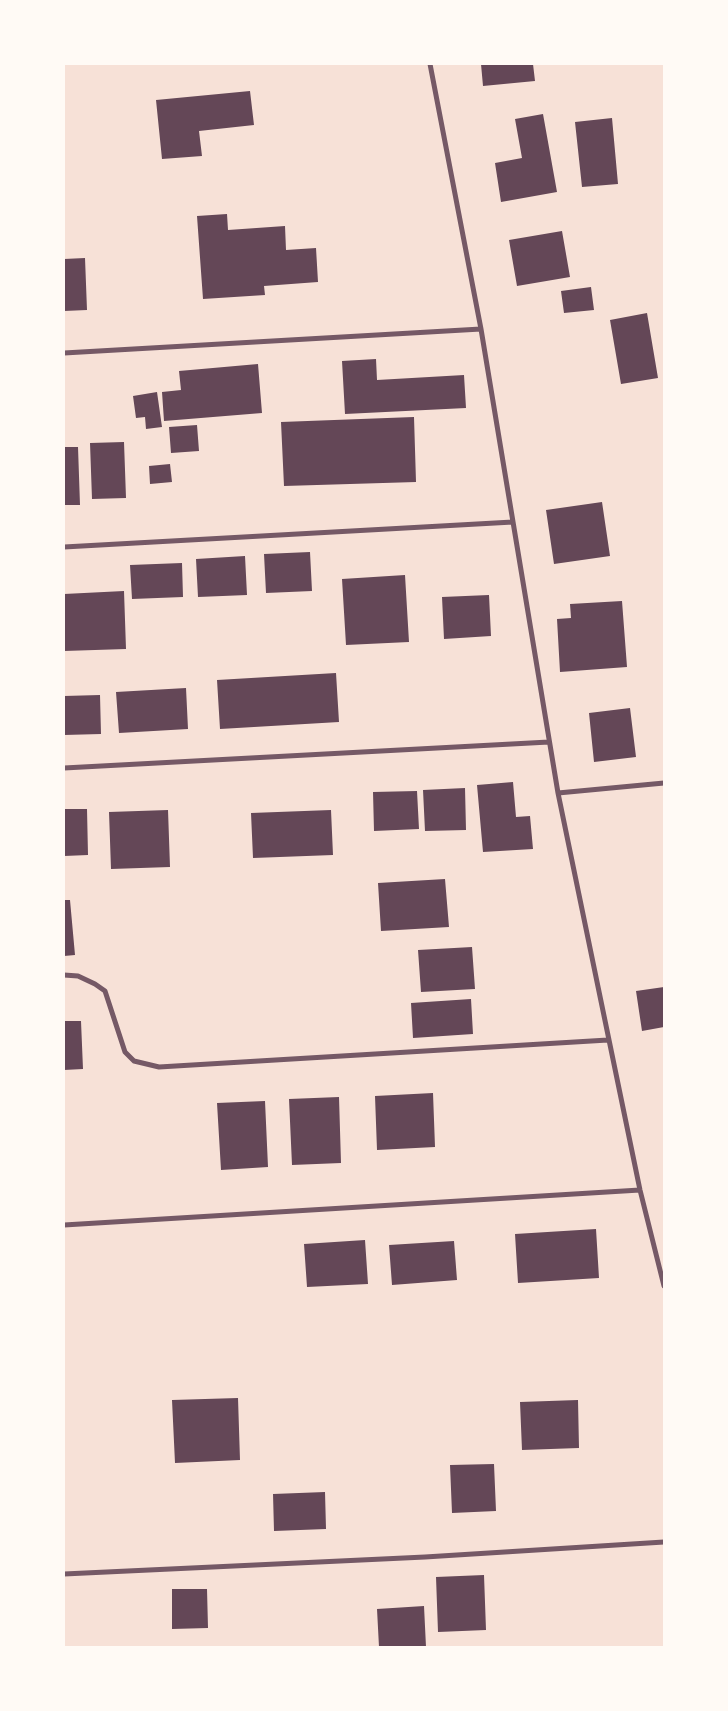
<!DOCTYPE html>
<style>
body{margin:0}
#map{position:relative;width:728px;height:1711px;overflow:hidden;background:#f7e1d7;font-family:Literata,serif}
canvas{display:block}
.frame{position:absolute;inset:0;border:65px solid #fffaf5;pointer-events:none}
</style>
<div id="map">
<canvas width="728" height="1711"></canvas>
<div class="frame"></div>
</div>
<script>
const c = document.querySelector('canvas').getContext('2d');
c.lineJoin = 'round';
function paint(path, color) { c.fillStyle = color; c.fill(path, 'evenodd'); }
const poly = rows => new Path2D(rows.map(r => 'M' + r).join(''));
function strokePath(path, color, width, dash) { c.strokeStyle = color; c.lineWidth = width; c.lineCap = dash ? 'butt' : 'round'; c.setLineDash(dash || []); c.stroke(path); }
paint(poly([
 [481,64,533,64,535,81,483,86],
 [250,91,254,125,199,131,202,156,162,159,156,100],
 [543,114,557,192,501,202,495,163,522,158,515,119],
 [612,118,618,184,582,187,575,122],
 [227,214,228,230,285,226,286,250,316,248,318,282,264,286,265,295,203,299,197,216],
 [562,231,570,277,517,286,509,240],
 [85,258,87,310,64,311,64,259],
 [591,287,594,310,564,313,561,291],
 [647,313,658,378,621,384,610,320],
 [376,359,377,380,464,375,466,408,345,414,342,361],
 [258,364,262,413,164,421,162,392,181,390,179,371],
 [157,392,162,427,146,429,145,417,136,418,133,396],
 [414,417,416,482,284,486,281,422],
 [197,425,199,451,171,453,169,427],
 [124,442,126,498,92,499,90,443],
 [64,447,78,447,80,505,64,505],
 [170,464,172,482,150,484,149,466],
 [602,502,610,556,554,564,546,510],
 [310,552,312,591,266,593,264,554],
 [245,556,247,595,198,597,196,559],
 [182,563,183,597,132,599,130,565],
 [405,575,409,642,346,645,342,579],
 [124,591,126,649,64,651,64,594],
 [489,595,491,636,444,639,442,597],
 [622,601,627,667,560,672,557,619,571,618,570,604],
 [336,673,339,722,220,729,217,680],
 [186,688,188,729,119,733,116,692],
 [100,695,101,734,64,735,64,696],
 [630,708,636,757,594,762,589,713],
 [513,782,516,817,530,816,533,849,483,852,477,785],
 [465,788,466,830,425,831,423,790],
 [417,791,419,829,374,831,373,792],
 [64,809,87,809,88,855,64,856],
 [168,810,170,867,111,869,109,812],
 [331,810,333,855,253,858,251,813],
 [445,879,449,927,381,931,378,883],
 [64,900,70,900,75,955,64,956],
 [472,947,475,989,421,992,418,950],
 [664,987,664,1027,642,1031,636,991],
 [471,999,473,1034,413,1038,411,1003],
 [64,1021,81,1021,83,1069,64,1070],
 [433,1093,435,1147,377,1150,375,1096],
 [339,1097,341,1163,292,1165,289,1099],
 [265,1101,268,1167,221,1170,217,1103],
 [596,1229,599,1278,518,1283,515,1234],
 [365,1240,368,1284,307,1287,304,1244],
 [454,1241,457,1280,392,1285,389,1245],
 [238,1398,240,1460,175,1463,172,1400],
 [578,1400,579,1448,522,1450,520,1402],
 [494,1464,496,1511,452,1513,450,1465],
 [325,1492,326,1529,274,1531,273,1494],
 [484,1575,486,1630,438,1632,436,1577],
 [172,1589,207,1589,208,1628,172,1629],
 [424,1606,426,1647,379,1647,377,1609]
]), '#644757');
strokePath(poly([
 [430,64,481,329,558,793,640,1190,664,1286],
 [64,353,481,329],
 [64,547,513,522],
 [64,768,549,742],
 [558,793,664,783],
 [64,975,78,976,95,984,105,991,125,1052,134,1061,159,1067,608,1040],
 [64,1225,640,1190],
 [64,1574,425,1557,664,1542]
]), '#755966', 5);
</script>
